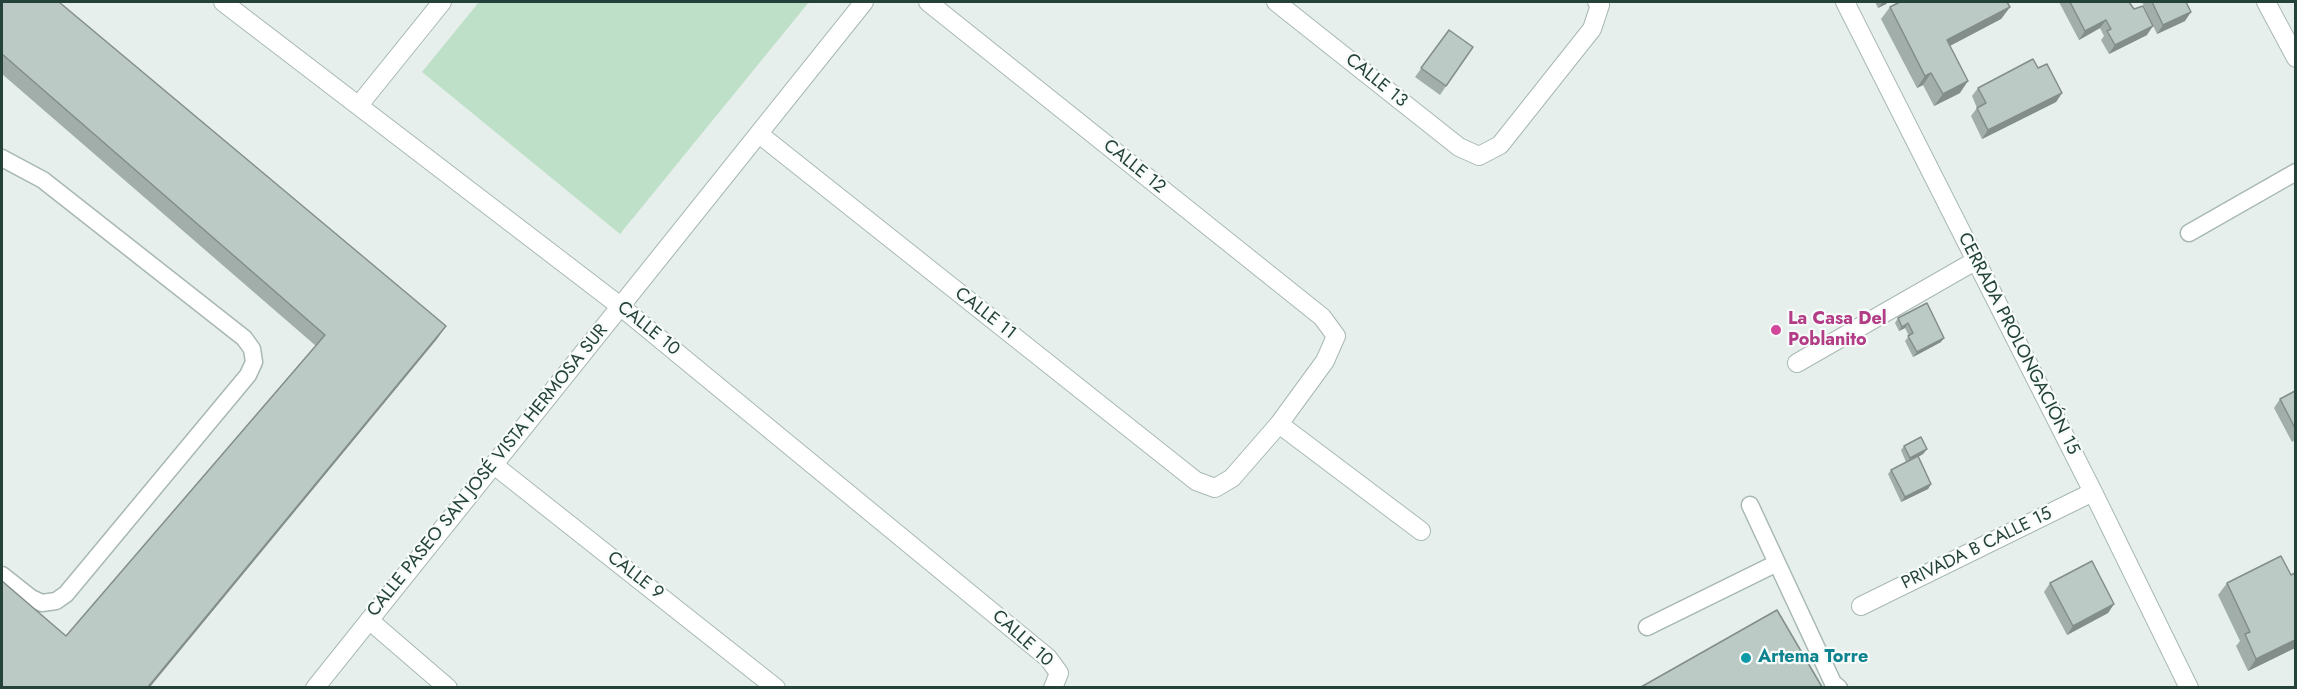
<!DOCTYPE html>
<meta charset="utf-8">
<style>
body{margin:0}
#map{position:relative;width:2297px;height:689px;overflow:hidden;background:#e6efeb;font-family:Jost,sans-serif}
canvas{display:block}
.frame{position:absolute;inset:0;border:3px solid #24423a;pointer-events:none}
</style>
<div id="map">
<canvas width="2297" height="689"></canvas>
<div class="frame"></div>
</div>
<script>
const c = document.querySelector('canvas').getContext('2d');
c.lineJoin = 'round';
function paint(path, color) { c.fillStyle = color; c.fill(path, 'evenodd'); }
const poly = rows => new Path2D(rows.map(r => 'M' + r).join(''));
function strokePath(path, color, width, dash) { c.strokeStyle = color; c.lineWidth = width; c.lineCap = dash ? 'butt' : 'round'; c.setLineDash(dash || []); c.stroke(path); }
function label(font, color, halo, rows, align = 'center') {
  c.font = font + ' Jost,sans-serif'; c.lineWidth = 4.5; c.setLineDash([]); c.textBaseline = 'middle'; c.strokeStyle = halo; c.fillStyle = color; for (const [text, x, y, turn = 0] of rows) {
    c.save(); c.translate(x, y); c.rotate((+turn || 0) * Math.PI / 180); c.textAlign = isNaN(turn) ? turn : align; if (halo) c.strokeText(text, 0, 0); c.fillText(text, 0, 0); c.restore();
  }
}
paint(poly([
 [479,2,809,2,620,234,422,72]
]), '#bfe0c8');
const lane = poly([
 [2,158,43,180,244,338,252,349,254,362,248,375,66,594,56,601,42,603,31,598,2,575],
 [2189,233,2296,172],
 [1750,505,1833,683,1839,688],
 [1647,627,1777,563]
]);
const street = poly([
 [223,2,620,306,1048,658,1059,673,1053,688],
 [1276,2,1459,147,1479,156,1500,145,1592,29,1600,5,1597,2],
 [1845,2,2093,492,2189,688],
 [2266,2,2296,58],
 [359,105,442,2],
 [759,134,1196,481,1215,488,1232,478,1279,424,1325,361,1336,336,1322,317,928,2],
 [1797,363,1975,261],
 [1279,424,1421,531],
 [494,465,776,688],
 [1861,606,2093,492],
 [369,620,448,688],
 [315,688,864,2]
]);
strokePath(lane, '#a8b8b2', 19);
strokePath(street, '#a8b8b2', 20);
strokePath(lane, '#fff', 16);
strokePath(street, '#fff', 18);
paint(poly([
 [2,2,437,339,316,346,2,74],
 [1875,2,1888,2,1886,4,1878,8],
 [2059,2,2132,2,2130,3,2147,35,2109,54,2101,40,2104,36,2100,28,2079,40],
 [2142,2,2186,2,2185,21,2157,34],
 [1890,7,2010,7,2001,19,1950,46,1960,93,1934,106,1923,85,1917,88,1881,19],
 [1449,30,1473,47,1440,95,1415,77],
 [2038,68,2062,93,2056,102,1982,139,1971,116,1977,108,1972,96,1978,88],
 [1898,318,1941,342,1913,357,1905,341,1909,336,1905,328,1899,331,1895,323],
 [2295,391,2295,440,2292,442,2274,408,2280,399],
 [1904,446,1927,449,1923,454,1918,457,1931,484,1928,489,1901,502,1888,474,1891,470,1906,462,1901,450],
 [2291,575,2295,648,2248,671,2236,646,2240,641,2218,595,2227,583],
 [2050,583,2114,604,2108,613,2067,635,2044,592]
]), '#a1aea9');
paint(poly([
 [1883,2,1888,2,1886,4,1878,8],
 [2010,7,2001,19,1938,52,1947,40],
 [2191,12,2185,21,2157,34,2163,25],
 [2106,20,2100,28,2079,40,2085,31],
 [2153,26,2147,35,2109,54,2115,45],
 [1931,73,1923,85,1917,88,1925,76],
 [1968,81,1960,93,1934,106,1943,94],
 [2062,93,2056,102,1982,139,1988,130],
 [1908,323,1905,328,1899,331,1902,327],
 [446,326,437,339,150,687,148,687],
 [1944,338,1941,342,1913,357,1917,352],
 [1927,449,1923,454,1907,463,1910,458],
 [1931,484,1928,489,1901,502,1905,497],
 [2114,604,2108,613,2067,635,2073,626],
 [2295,640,2295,648,2248,671,2256,659]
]), '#838d89');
const building = poly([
 [2,2,59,2,446,326,148,687,2,687,2,581,66,636,325,335,2,54,2,2],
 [1900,2,2007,2,2010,7,1947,40,1968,81,1943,94,1931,73,1925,76,1890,7,1900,2],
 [2070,2,2129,2,2134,9,2143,6,2153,26,2115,45,2107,31,2111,29,2106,20,2085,31,2070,2],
 [2152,2,2186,2,2191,12,2163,25,2152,2],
 [1449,30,1473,47,1446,86,1421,68,1449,30],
 [2033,59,2038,68,2047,64,2062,93,1988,130,1977,108,1986,103,1978,88,2033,59],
 [1927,303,1944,338,1917,352,1908,336,1913,333,1908,323,1902,327,1898,318,1927,303],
 [2295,391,2295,428,2280,399,2295,391],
 [1921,437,1927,449,1910,458,1904,446,1921,437],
 [1918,456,1931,484,1905,497,1891,470,1918,456],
 [2281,556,2291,575,2295,573,2295,640,2256,659,2245,634,2250,632,2227,583,2281,556],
 [2092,561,2114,604,2073,626,2050,583,2092,561],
 [1777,610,1822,687,1641,687,1777,610]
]);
paint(building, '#bbcac4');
strokePath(building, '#838d89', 1.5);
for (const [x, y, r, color] of [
 [1776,330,6,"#d1479c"],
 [1746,658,6,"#0f9aa8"]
]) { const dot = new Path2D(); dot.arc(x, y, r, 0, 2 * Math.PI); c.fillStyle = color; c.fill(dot); strokePath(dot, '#f7fbf9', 2); }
label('18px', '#24423a', '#f7fbf9', [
 ["CALLE 13",1376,81,39],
 ["CALLE 12",1134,167,39],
 ["CALLE 11",985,314,38],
 ["CALLE 10",648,329,39],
 ["CERRADA PROLONGACIÓN 15",2018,344,63],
 ["CALLE PASEO SAN JOSÉ VISTA HERMOSA SUR",488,471,-51],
 ["PRIVADA B CALLE 15",1977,549,-26],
 ["CALLE 9",635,576,38],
 ["CALLE 10",1022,639,42]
]);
label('bold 18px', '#b23c85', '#f7fbf9', [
 ["La Casa Del",1788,320],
 ["Poblanito",1788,341]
], 'left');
label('bold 18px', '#0d838f', '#f7fbf9', [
 ["Artema Torre",1758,658]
], 'left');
</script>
